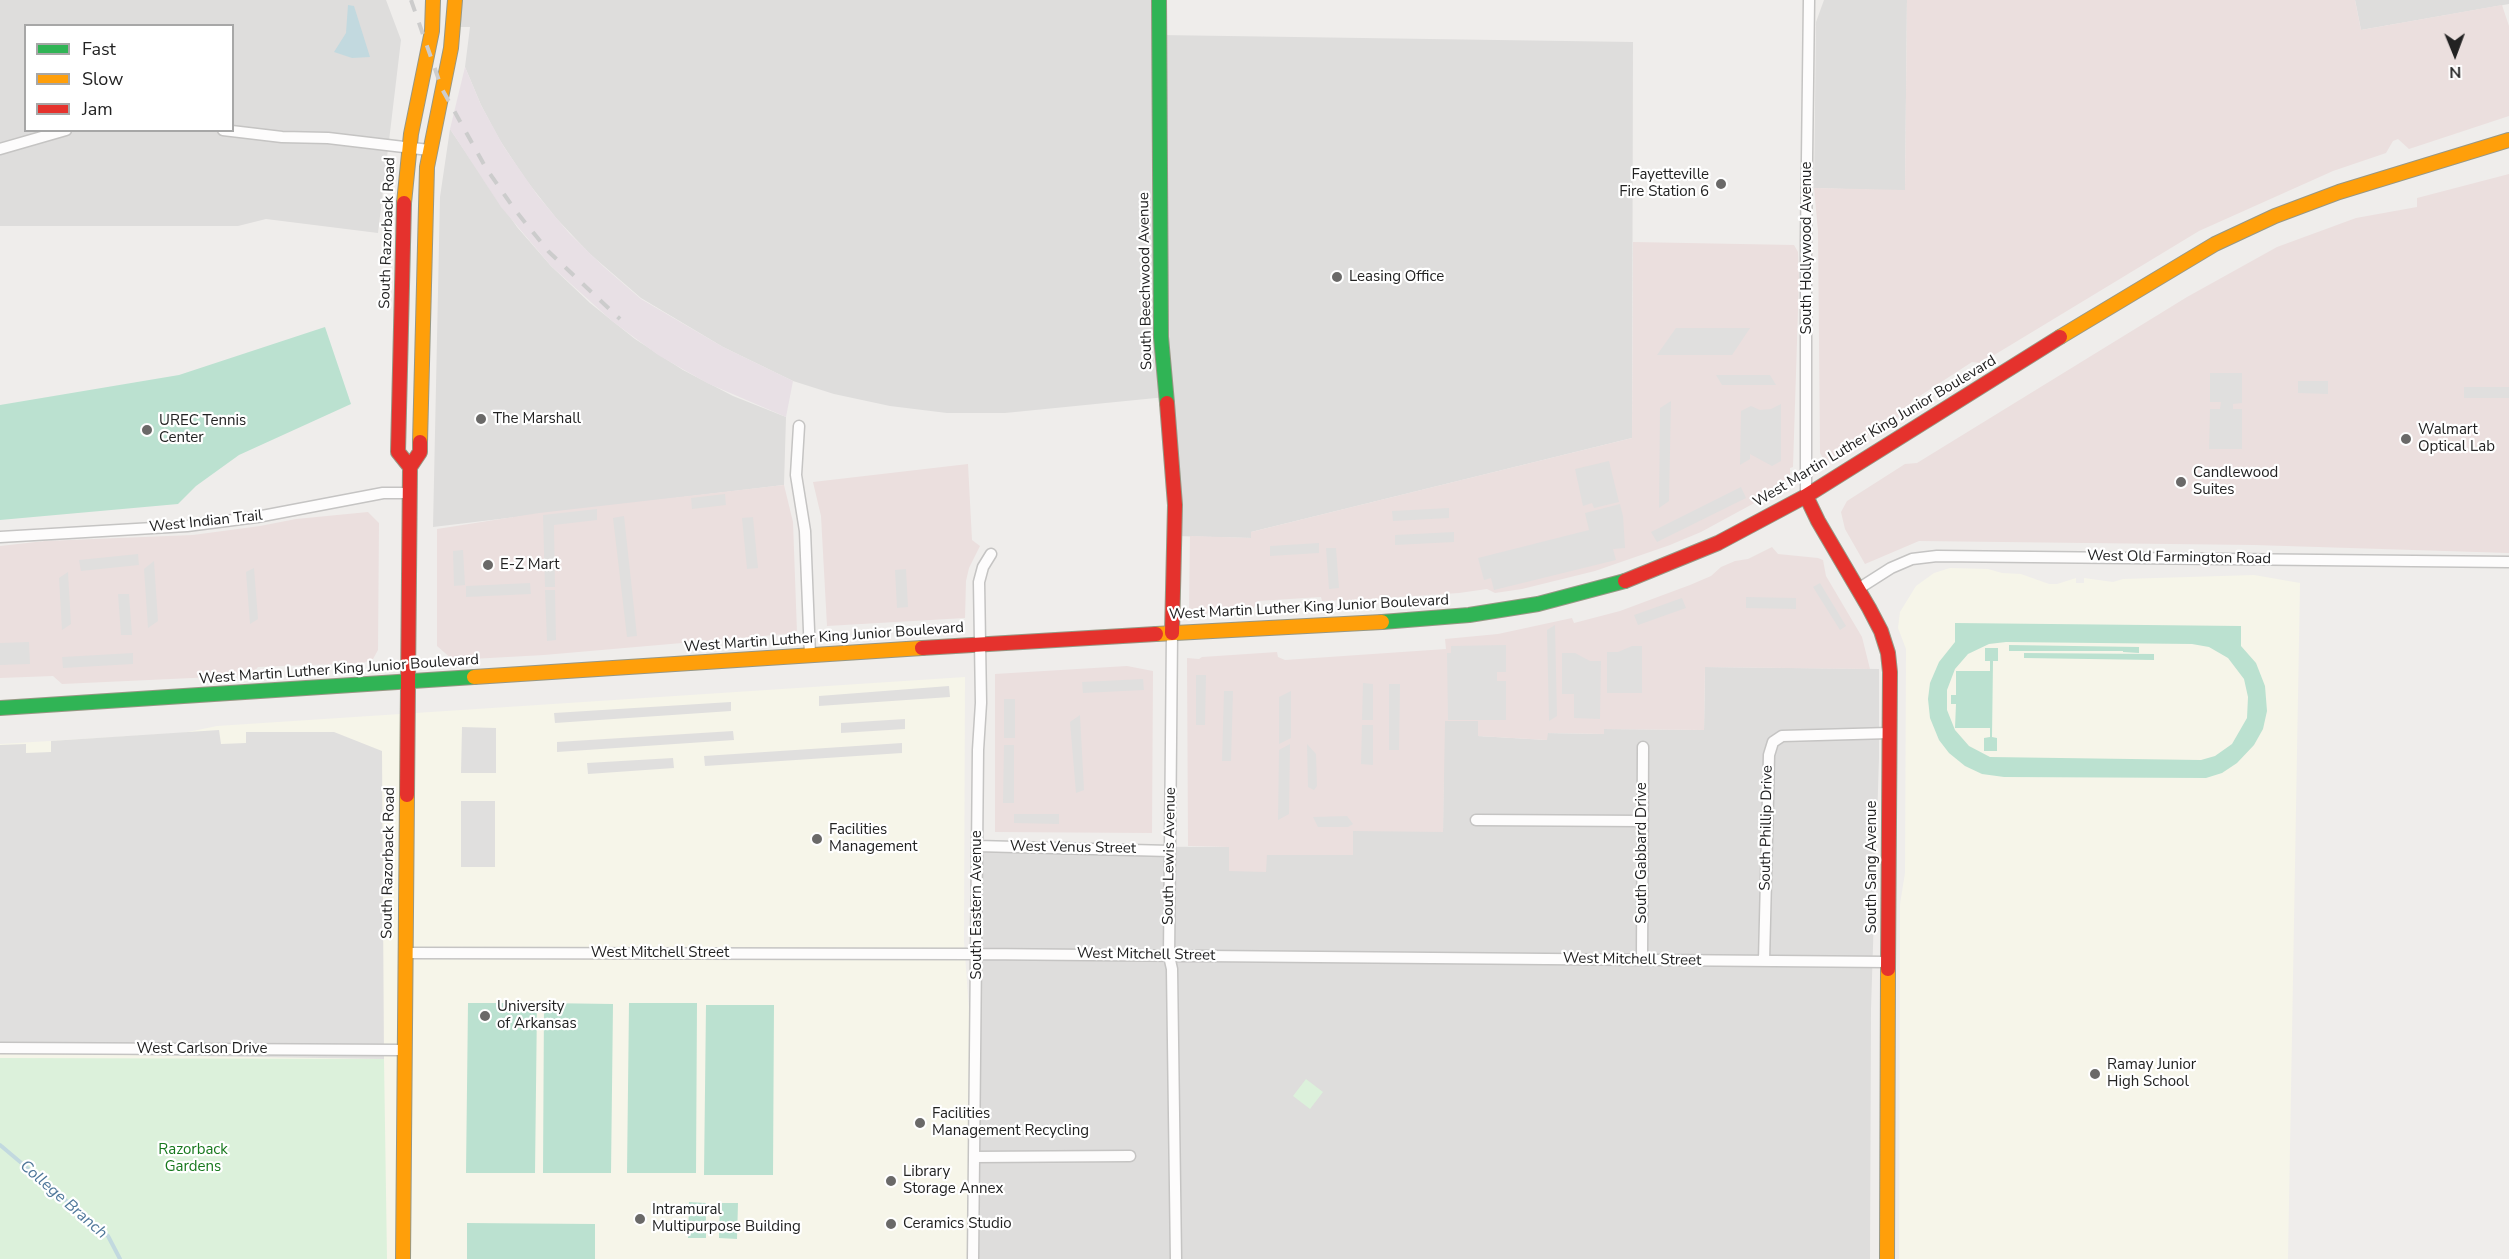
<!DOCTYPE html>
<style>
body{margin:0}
#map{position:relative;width:2509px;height:1259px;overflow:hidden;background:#efedeb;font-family:"Nunito Sans",sans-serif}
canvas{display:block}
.legend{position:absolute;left:24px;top:24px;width:210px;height:108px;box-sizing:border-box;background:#fff;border:2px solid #a7a7a7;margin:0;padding:8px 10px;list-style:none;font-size:18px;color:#222}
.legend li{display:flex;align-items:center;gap:12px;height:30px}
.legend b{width:30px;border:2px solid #a7a7a7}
.north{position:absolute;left:2425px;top:24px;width:60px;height:60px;-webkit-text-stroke:4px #fff;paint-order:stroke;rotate:179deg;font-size:16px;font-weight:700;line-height:24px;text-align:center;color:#222}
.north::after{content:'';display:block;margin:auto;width:21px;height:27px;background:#222;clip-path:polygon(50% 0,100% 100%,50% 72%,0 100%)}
</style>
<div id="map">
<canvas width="2509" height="1259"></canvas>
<ul class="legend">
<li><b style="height:8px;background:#30b455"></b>Fast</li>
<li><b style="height:8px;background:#ff9f0a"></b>Slow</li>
<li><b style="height:8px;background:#e5322d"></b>Jam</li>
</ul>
<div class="north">N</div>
</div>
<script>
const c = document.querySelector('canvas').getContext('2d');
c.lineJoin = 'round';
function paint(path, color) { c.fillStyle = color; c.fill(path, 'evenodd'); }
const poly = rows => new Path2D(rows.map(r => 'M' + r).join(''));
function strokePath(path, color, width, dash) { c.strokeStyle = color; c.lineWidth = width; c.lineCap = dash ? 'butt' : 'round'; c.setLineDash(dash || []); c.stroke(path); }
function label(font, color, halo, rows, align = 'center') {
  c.font = font + ' "Nunito Sans",sans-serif'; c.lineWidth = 4.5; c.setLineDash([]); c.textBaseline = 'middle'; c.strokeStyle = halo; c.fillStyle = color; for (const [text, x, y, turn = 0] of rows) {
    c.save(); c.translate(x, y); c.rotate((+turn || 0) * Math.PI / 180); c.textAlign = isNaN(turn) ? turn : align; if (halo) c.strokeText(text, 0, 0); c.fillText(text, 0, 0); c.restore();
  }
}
paint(poly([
 [0,0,386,0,401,40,378,233,266,219,238,226,0,226],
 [26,26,232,26,232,130,26,130],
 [455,0,1159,0,1160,35,1633,42,1632,438,1251,532,1251,538,1175,536,1166,397,1005,413,947,413,890,406,834,394,793,381,723,347,641,298,590,254,556,218,526,180,499,139,481,105,465,67,470,27,454,27],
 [1824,0,1907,0,1905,191,1814,188,1816,22],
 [2355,0,2509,0,2509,4,2361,30],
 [450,129,517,227,551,266,590,303,635,339,683,370,733,396,786,417,784,485,433,527,440,197],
 [1705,667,1879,669,1879,758,1871,1009,1870,1259,973,1259,977,846,1229,847,1229,871,1266,871,1266,855,1352,855,1353,831,1443,831,1444,721,1478,721,1478,736,1547,740,1547,733,1603,734,1604,729,1704,730]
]), '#dedddc');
paint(poly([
 [1907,0,2355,0,2361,30,2502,5,2509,26,2509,116,2409,149,2398,139,2393,141,2386,153,2333,171,2199,231,1981,363,1972,362,1912,401,1905,413,1828,460,1824,460,1820,453,1818,231,1814,188,1905,190],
 [2509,174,2509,553,2254,545,1919,541,1865,564,1845,529,1841,512,1847,501,1905,464,1917,463,2187,297,2277,247,2356,218,2417,207,2417,198],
 [1633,242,1794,245,1798,252,1799,279,1793,467,1790,468,1790,475,1782,488,1701,532,1670,545,1595,571,1522,589,1495,593,1487,589,1459,593,1369,599,1322,601,1321,597,1258,601,1251,612,1195,614,1189,608,1190,536,1251,538,1251,532,1632,438],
 [968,464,972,540,980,546,969,568,966,581,965,618,827,626,821,516,813,482],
 [784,485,793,522,797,633,544,655,453,660,437,646,437,529,539,513],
 [368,512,379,523,378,650,373,659,363,663,258,667,252,674,214,677,62,684,53,676,0,678,0,546,45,541,193,535,260,526,296,519],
 [1772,547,1778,554,1818,558,1823,560,1826,576,1862,637,1870,669,1705,667,1704,730,1604,729,1604,734,1548,733,1547,740,1478,736,1478,721,1445,721,1443,832,1353,831,1353,855,1267,855,1266,872,1229,871,1229,847,1188,846,1187,658,1199,659,1202,657,1277,652,1278,657,1285,660,1446,649,1445,639,1498,634,1572,618,1574,623,1620,611,1690,585,1711,576,1721,567,1735,561,1748,559],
 [1127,666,1153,671,1152,833,995,832,995,674]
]), '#ebdfde');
paint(poly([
 [465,67,481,105,504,147,538,196,569,233,604,267,641,299,723,347,793,381,786,417,707,383,658,355,612,321,551,266,501,207,450,129]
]), '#e8e0e5');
paint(poly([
 [1950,568,1988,569,2002,573,2021,574,2049,584,2057,584,2076,578,2076,583,2084,583,2084,578,2113,582,2123,579,2254,575,2300,583,2288,1259,1899,1259,1900,904,1905,873,1906,649,1898,628,1900,612,1916,586,1934,573],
 [965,677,964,941,975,1092,973,1259,0,1259,0,744,183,733,217,726]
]), '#f6f5e9');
paint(poly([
 [0,1058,384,1059,387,1259,0,1259],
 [1306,1079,1323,1092,1310,1109,1293,1096]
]), '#dcf1db');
paint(poly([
 [325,327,351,404,239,455,196,486,178,504,0,520,0,405,179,375],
 [1955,623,2241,626,2241,646,2256,663,2265,686,2267,711,2263,729,2254,745,2237,763,2222,773,2206,778,2004,777,1982,774,1965,766,1949,753,1939,740,1930,718,1928,699,1930,683,1939,662,1955,642],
 [2006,642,2192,644,2209,647,2228,658,2244,679,2248,697,2247,718,2232,744,2215,756,2201,760,1990,757,1969,746,1955,730,1947,710,1947,690,1955,669,1968,654,1989,644],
 [2009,645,2139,647,2139,653,2123,652,2123,651,2009,651],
 [1985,648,1998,648,1998,661,1993,661,1992,737,1997,738,1997,751,1984,751,1984,738,1990,737,1990,728,1955,728,1956,704,1951,704,1951,695,1956,695,1956,671,1990,671,1990,661,1985,661],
 [2024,653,2154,654,2154,660,2024,658],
 [468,1003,537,1003,535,1173,466,1173],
 [544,1003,613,1004,611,1173,543,1173],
 [629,1003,697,1003,696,1173,627,1173],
 [706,1005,774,1005,773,1175,704,1175],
 [689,1202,706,1203,706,1238,688,1238],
 [720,1203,738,1203,737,1239,719,1238],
 [467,1223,595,1224,595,1259,467,1259]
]), '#bbe1d0');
paint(poly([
 [1676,328,1750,328,1732,355,1657,355],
 [2210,373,2242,373,2242,403,2233,404,2233,409,2242,409,2242,449,2209,449,2210,409,2220,409,2221,402,2210,402],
 [1716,375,1770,375,1776,385,1722,385],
 [2298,381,2328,381,2328,394,2298,393],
 [2464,387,2509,387,2509,398,2464,398],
 [1671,401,1669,501,1659,508,1660,408],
 [1781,404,1781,461,1772,466,1750,454,1750,459,1740,465,1741,411,1751,406,1760,410,1771,409],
 [1609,461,1619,502,1594,508,1592,503,1583,506,1575,469],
 [1741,487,1746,498,1657,542,1651,532],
 [725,494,726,505,692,509,691,498],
 [1620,504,1623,516,1625,548,1613,549,1616,560,1494,590,1491,578,1484,580,1478,558,1589,530,1585,513],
 [1449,508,1449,518,1393,521,1392,511],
 [597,509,597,520,554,525,555,587,545,587,543,515],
 [624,516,637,636,627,637,613,518],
 [753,517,758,568,747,569,742,518],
 [1454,532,1454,542,1395,545,1395,535],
 [1319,543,1319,553,1270,556,1270,546],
 [1326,548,1336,548,1339,588,1329,589],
 [463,550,465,585,454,586,453,551],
 [138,554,139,565,81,571,79,560],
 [154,561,158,621,148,628,144,569],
 [254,568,258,619,250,624,246,572],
 [906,569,908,607,897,608,895,570],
 [68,572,71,624,62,630,59,578],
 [530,583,531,594,466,597,466,586],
 [1820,583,1846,626,1840,630,1813,587],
 [545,590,555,590,556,640,547,641],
 [118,594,129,594,132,635,121,635],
 [1746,597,1796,598,1796,609,1746,608],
 [1682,598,1686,608,1638,625,1634,615],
 [1555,625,1557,716,1549,721,1547,630],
 [29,642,30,664,0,665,0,643],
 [1506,645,1506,672,1497,672,1497,681,1506,681,1506,720,1448,720,1447,653,1451,653,1451,646],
 [1632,646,1642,646,1642,693,1607,693,1607,652,1618,652],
 [133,653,133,664,63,668,62,657],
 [1562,653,1575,653,1590,661,1601,661,1600,719,1574,718,1574,694,1562,694],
 [1196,675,1206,675,1205,725,1196,725],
 [1143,679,1144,690,1083,693,1082,682],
 [1363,683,1373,684,1373,720,1362,720],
 [1389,684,1400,684,1399,750,1389,750],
 [949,686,950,697,819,706,819,696],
 [1224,691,1233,691,1231,761,1222,761],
 [1291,691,1291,738,1279,744,1279,697],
 [1004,699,1015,699,1015,738,1004,738],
 [731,702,731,711,555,723,554,713],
 [1080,715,1084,790,1076,793,1070,722],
 [905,719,905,729,841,733,841,723],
 [1362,725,1373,725,1373,765,1361,764],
 [462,727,496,728,496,773,461,773],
 [219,730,221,744,246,743,246,732,334,732,382,751,384,1059,0,1053,0,745,26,744,26,753,51,752,51,741],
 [733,731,734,740,557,752,557,742],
 [902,743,902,753,705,766,704,756],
 [1290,744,1289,814,1278,820,1279,750],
 [1307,744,1316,754,1317,786,1314,790,1308,787],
 [1004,745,1014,745,1014,803,1003,803],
 [673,758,674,768,588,774,587,763],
 [461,801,495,801,495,867,461,867],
 [1014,814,1059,814,1059,824,1014,823],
 [1347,816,1353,824,1348,827,1318,827,1313,817]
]), '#e0dfde');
paint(poly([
 [348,5,354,6,370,57,352,58,334,52,346,33]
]), '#c2d9df');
strokePath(poly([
 [0,1145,108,1236,120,1259]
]), '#c2d9df', 4);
const street = poly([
 [223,130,282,137,328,138,429,150],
 [0,149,66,130],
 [799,426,796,475,805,531,810,655],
 [1806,496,1806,239,1809,0],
 [0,537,187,526,257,517,383,493,410,493],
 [1858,589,1891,568,1912,559,1937,556,2509,562],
 [1172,633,1169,956,1172,969,1176,1259],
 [1476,820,1642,821],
 [977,846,1170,851],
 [405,953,977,954,1888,962],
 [1642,960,1643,747],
 [1764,961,1769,755,1773,742,1782,736,1889,733],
 [0,1048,404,1050],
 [974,1157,1130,1156],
 [973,1259,978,750,981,703,979,582,983,567,991,554]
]);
const fast = poly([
 [1159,0,1161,337,1167,403],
 [1382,622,1469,615,1538,604,1625,581],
 [0,708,474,677]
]);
const slow = poly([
 [404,203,411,134,432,31,433,0],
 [2060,337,2215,244,2275,216,2339,192,2509,140],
 [420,442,427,167,451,48,455,0],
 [1156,634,1382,622],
 [474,677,922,648],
 [403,1259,407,795],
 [1887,1259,1888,969]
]);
const jam = poly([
 [404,203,398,452,410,467],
 [1167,403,1175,505,1172,633],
 [1806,496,1818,521,1869,608,1881,631,1888,653,1890,672,1888,969],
 [1625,581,1718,543,1806,496,2060,337],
 [922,648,1156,634],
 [407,795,410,467,420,452,420,442]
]);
strokePath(street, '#c5c4c3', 13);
strokePath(fast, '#979784', 16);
strokePath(slow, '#979784', 16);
strokePath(jam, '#979784', 16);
strokePath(street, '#fdfcfc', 10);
strokePath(fast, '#30b455', 14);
strokePath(slow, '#ff9f0a', 14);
strokePath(jam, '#e5322d', 14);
strokePath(poly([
 [411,0,442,89,486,168,515,210,549,252,620,319]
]), '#ccc', 4, [12, 12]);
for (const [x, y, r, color] of [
 [1721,184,6,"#6a6968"],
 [1337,277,6,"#6a6968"],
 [481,419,6,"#6a6968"],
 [147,430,6,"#6a6968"],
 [2406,439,6,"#6a6968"],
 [2181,482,6,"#6a6968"],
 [488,565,6,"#6a6968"],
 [817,839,6,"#6a6968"],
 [485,1016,6,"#6a6968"],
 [2095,1074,6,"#6a6968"],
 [920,1123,6,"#6a6968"],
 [891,1181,6,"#6a6968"],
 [640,1219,6,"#6a6968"],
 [891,1224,6,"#6a6968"]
]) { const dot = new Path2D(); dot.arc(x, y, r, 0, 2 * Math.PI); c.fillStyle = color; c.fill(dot); strokePath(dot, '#fff', 2); }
label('15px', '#222', '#fff', [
 ["Fayetteville",1709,175,"right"],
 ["Fire Station 6",1709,192,"right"],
 ["Leasing Office",1349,277],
 ["The Marshall",493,419],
 ["UREC Tennis",159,421],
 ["Center",159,438],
 ["Walmart",2418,430],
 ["Optical Lab",2418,447],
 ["Candlewood",2193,473],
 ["Suites",2193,490],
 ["E-Z Mart",500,565],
 ["Facilities",829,830],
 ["Management",829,847],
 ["University",497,1007],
 ["of Arkansas",497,1024],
 ["Ramay Junior",2107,1065],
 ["High School",2107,1082],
 ["Facilities",932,1114],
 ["Management Recycling",932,1131],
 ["Library",903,1172],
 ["Storage Annex",903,1189],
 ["Intramural",652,1210],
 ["Multipurpose Building",652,1227],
 ["Ceramics Studio",903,1224]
], 'left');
label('15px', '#222', '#fff', [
 ["South Razorback Road",388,233,-88],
 ["South Hollywood Avenue",1807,248,-90],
 ["South Beechwood Avenue",1146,281,-91],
 ["West Martin Luther King Junior Boulevard",1875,432,-31],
 ["West Indian Trail",206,522,-6],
 ["West Old Farmington Road",2179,558,1],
 ["West Martin Luther King Junior Boulevard",1309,608,-3],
 ["West Martin Luther King Junior Boulevard",824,638,-4],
 ["West Martin Luther King Junior Boulevard",339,670,-4],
 ["South Phillip Drive",1767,828,-89],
 ["West Venus Street",1073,848,1],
 ["South Gabbard Drive",1642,853,-90],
 ["South Lewis Avenue",1170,856,-89],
 ["South Razorback Road",389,863,-89],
 ["South Sang Avenue",1872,867,-90],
 ["South Eastern Avenue",977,905,-90],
 ["West Mitchell Street",660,953],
 ["West Mitchell Street",1146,955,1],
 ["West Mitchell Street",1632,960,1],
 ["West Carlson Drive",202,1049]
]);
label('15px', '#17781d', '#fff', [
 ["Razorback",193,1150],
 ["Gardens",193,1167]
]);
label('italic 16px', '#4f779a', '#fff', [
 ["College Branch",63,1200,41]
]);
</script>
